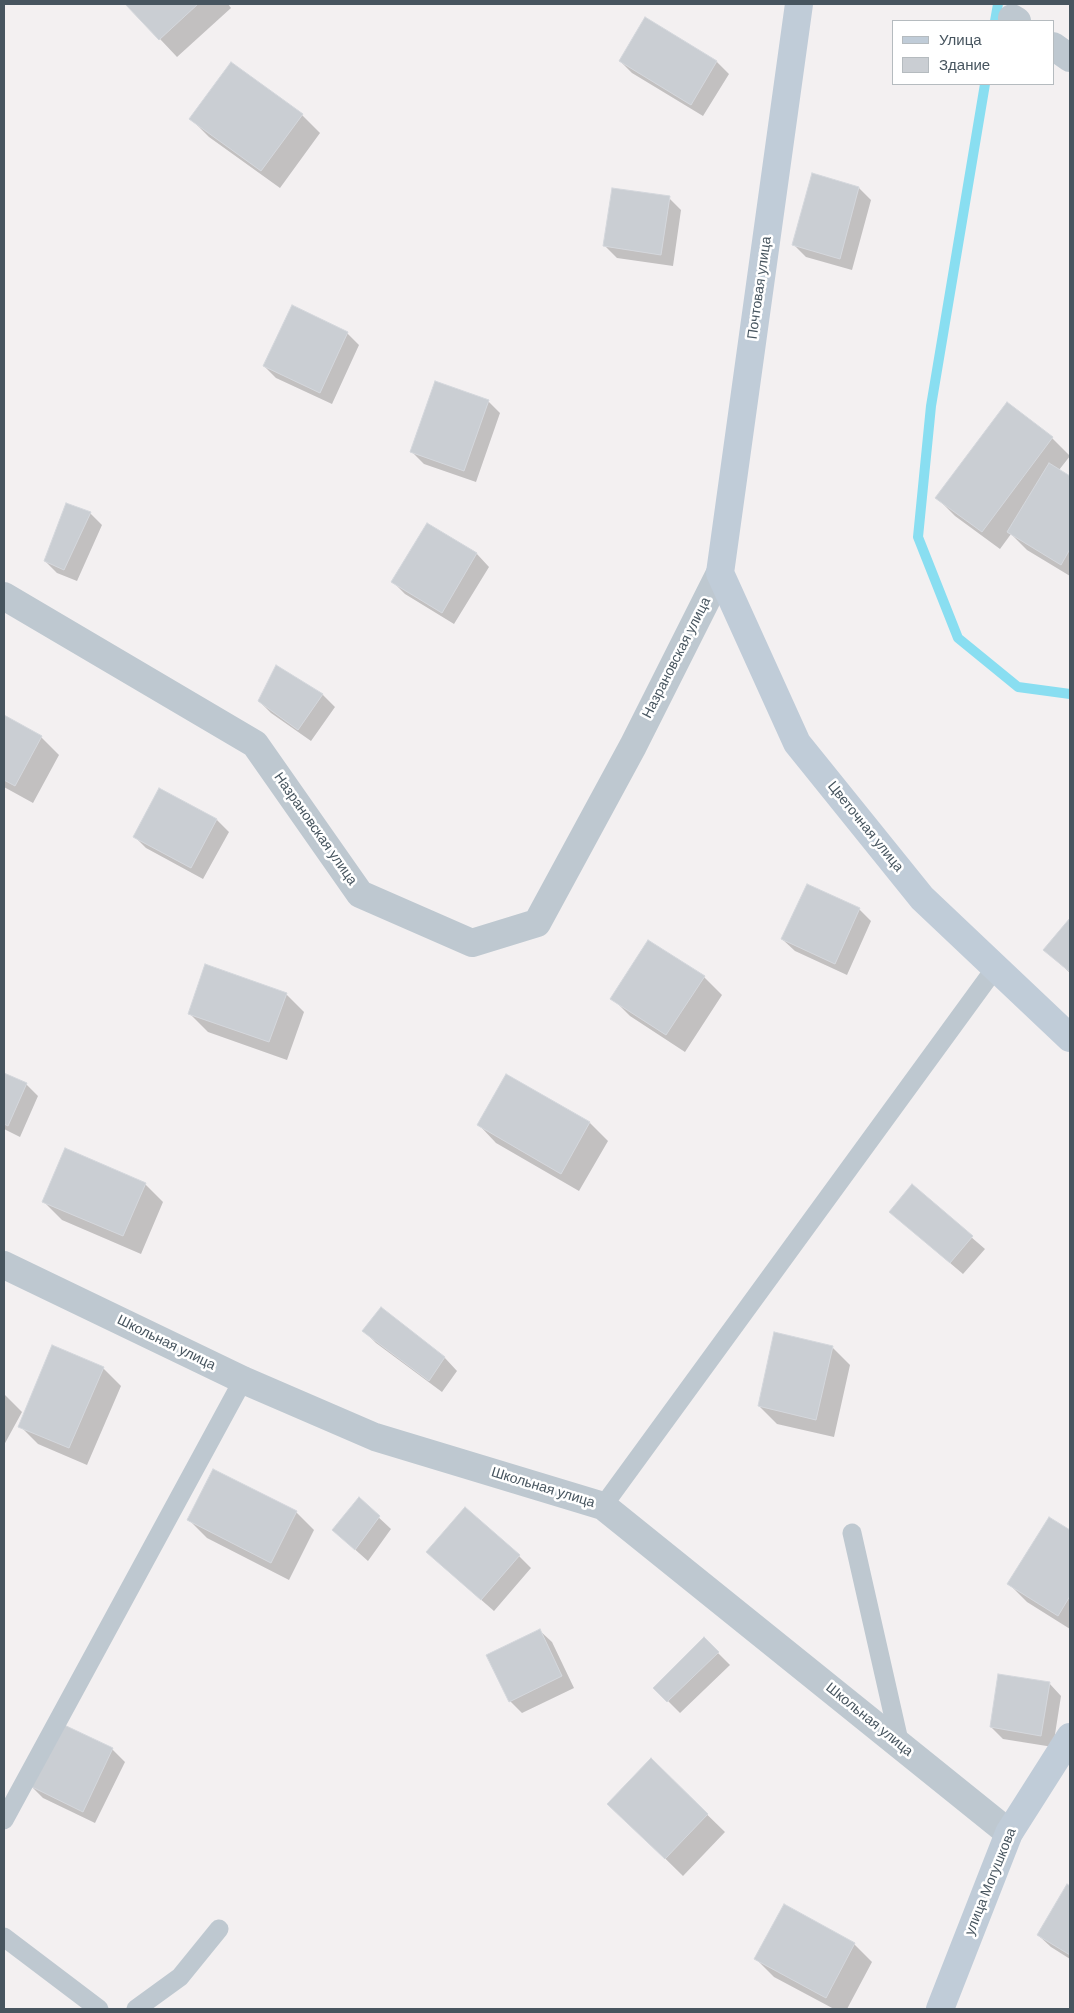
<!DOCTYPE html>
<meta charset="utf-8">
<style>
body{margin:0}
#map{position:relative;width:1074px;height:2013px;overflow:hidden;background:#f3f0f1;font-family:"DM Sans",sans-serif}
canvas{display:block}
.frame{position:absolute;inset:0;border:5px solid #47555f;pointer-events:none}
.legend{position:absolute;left:892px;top:20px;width:162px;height:65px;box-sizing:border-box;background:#fff;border:1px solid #b5bbbf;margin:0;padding:6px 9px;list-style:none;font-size:15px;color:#47555f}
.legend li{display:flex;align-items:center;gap:10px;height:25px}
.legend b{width:25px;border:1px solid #b5bbbf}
</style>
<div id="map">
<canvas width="1074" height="2013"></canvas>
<div class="frame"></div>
<ul class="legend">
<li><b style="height:6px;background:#c0ccd8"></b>Улица</li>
<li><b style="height:14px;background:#caced3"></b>Здание</li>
</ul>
</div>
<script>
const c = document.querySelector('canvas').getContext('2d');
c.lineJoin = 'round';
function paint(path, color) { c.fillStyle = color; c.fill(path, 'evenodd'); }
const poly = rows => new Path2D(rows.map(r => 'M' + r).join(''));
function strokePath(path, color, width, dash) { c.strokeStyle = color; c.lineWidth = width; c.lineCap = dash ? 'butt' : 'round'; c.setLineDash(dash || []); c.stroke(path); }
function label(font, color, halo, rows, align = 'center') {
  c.font = font + ' "DM Sans",sans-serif'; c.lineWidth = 5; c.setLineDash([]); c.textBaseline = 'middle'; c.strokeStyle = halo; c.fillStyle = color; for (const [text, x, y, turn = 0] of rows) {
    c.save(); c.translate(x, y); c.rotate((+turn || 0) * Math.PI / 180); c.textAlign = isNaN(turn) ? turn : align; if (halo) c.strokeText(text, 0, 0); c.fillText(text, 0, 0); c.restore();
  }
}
paint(poly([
 [127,4,228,4,231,8,177,57],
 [645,19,717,62,729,74,703,116,632,73,620,61],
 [302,115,320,133,280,188,209,137,191,119],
 [859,188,871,200,852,270,806,257,794,245],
 [669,198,681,210,673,266,617,258,605,246],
 [347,333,359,345,332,404,276,378,264,366],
 [488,401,500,413,476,482,424,464,412,452],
 [1052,438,1070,456,1059,470,1070,477,1070,576,1027,550,1011,534,1000,549,955,516,937,498],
 [90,513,102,525,77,581,57,573,45,561],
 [427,525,477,554,489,567,454,624,405,594,393,582],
 [277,666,323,695,335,707,311,741,271,713,259,701],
 [4,716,41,737,59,755,33,803,4,787],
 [217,820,229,832,203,879,146,848,134,836],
 [859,909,871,921,847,975,795,951,782,939],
 [1070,920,1070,973,1045,950],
 [704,977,722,995,685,1052,630,1016,612,998],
 [286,994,304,1012,287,1060,208,1032,190,1014],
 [4,1074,26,1084,38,1096,20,1137,4,1129],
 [507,1075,590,1123,608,1141,579,1191,496,1143,479,1125],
 [145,1184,163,1202,141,1254,62,1220,44,1202],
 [912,1186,985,1249,963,1274,890,1212],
 [381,1309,445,1358,457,1371,442,1392,376,1343,364,1331],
 [832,1347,850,1365,834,1437,777,1424,759,1406],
 [103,1368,121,1386,87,1465,38,1444,20,1426],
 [4,1394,22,1412,4,1445],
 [359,1499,391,1529,368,1561,333,1530],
 [296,1512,314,1530,289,1580,207,1538,189,1520],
 [1049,1519,1070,1532,1070,1629,1027,1602,1009,1584],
 [519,1556,531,1568,494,1611,440,1564],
 [539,1630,552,1642,574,1688,522,1713,510,1701],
 [704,1639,730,1665,680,1713,655,1688],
 [1049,1683,1061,1696,1053,1747,1003,1739,991,1727],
 [61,1725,112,1749,125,1762,95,1823,43,1798,31,1786],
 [651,1760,725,1832,683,1876,627,1821],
 [1067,1886,1070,1888,1070,1959,1051,1947,1038,1935],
 [854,1944,872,1962,847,2009,834,2009,774,1977,756,1959]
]), '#0003');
strokePath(poly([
 [995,21,998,4],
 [985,84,931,406,918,537,958,638,1018,687,1070,694]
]), '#89def1', 10);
const building = poly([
 [125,4,198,4,159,40,125,4],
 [645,17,717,61,691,105,619,61,645,17],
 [231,62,303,114,261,171,189,119,231,62],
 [812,173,859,187,840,259,792,245,812,173],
 [612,188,670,196,661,255,603,246,612,188],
 [292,305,348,332,320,393,263,366,292,305],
 [435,381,489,400,464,471,410,452,435,381],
 [1007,402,1053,437,982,532,935,498,1007,402],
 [1049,463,1070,476,1070,549,1061,565,1007,532,1049,463],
 [66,503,91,512,64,570,44,561,66,503],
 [427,523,477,553,442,613,391,582,427,523],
 [276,665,323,694,298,730,258,701,276,665],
 [4,715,42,736,15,786,4,780,4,715],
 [159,788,217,819,191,868,133,837,159,788],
 [807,884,860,908,835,964,781,939,807,884],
 [1070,918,1070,972,1043,950,1070,918],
 [648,940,705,976,666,1035,610,999,648,940],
 [205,964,287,993,269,1042,188,1014,205,964],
 [4,1073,27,1083,8,1126,4,1124,4,1073],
 [506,1074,590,1122,561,1174,477,1125,506,1074],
 [65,1148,146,1183,123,1236,42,1202,65,1148],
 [912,1184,973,1236,950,1263,889,1212,912,1184],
 [381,1307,445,1357,429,1381,362,1331,381,1307],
 [774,1332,833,1346,816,1420,758,1406,774,1332],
 [52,1345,104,1367,69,1448,18,1427,52,1345],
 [213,1469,297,1511,271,1563,187,1520,213,1469],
 [359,1497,380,1516,355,1550,332,1530,359,1497],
 [465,1507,520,1555,481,1600,426,1552,465,1507],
 [1049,1517,1070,1530,1070,1596,1058,1616,1007,1584,1049,1517],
 [540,1629,562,1676,509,1702,486,1655,540,1629],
 [704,1637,719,1652,667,1702,653,1688,704,1637],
 [998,1674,1050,1682,1041,1736,990,1727,998,1674],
 [60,1723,113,1748,83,1812,30,1786,60,1723],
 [651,1758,708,1814,665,1859,607,1804,651,1758],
 [1067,1884,1070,1886,1070,1955,1037,1935,1067,1884],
 [784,1904,855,1943,826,1998,754,1959,784,1904]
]);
paint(building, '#caced3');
strokePath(building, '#d4d7dc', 1);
strokePath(poly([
 [603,1506,996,967],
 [852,1533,900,1745],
 [4,1820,243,1380],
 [4,1937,99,2009],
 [136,2009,180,1977,219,1929]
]), '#bec8d0', 19);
strokePath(poly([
 [1012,18,1017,21],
 [1053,46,1070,58],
 [4,596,255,744,360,894,472,943,537,923,633,746,720,573],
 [4,1265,243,1380,375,1437,603,1506,1009,1833]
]), '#bec8d0', 28);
strokePath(poly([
 [799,4,720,573,797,743,922,898,1070,1038],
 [940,2009,1009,1833,1070,1737]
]), '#c0ccd8', 28);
label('14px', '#47555f', '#fff', [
 ["Почтовая улица",760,288,-82],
 ["Назрановская улица",677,658,-63],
 ["Цветочная улица",865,827,51],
 ["Назрановская улица",315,829,55],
 ["Школьная улица",166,1343,26],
 ["Школьная улица",543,1488,17],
 ["Школьная улица",869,1720,39],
 ["улица Могушкова",991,1882,-68]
]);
</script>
